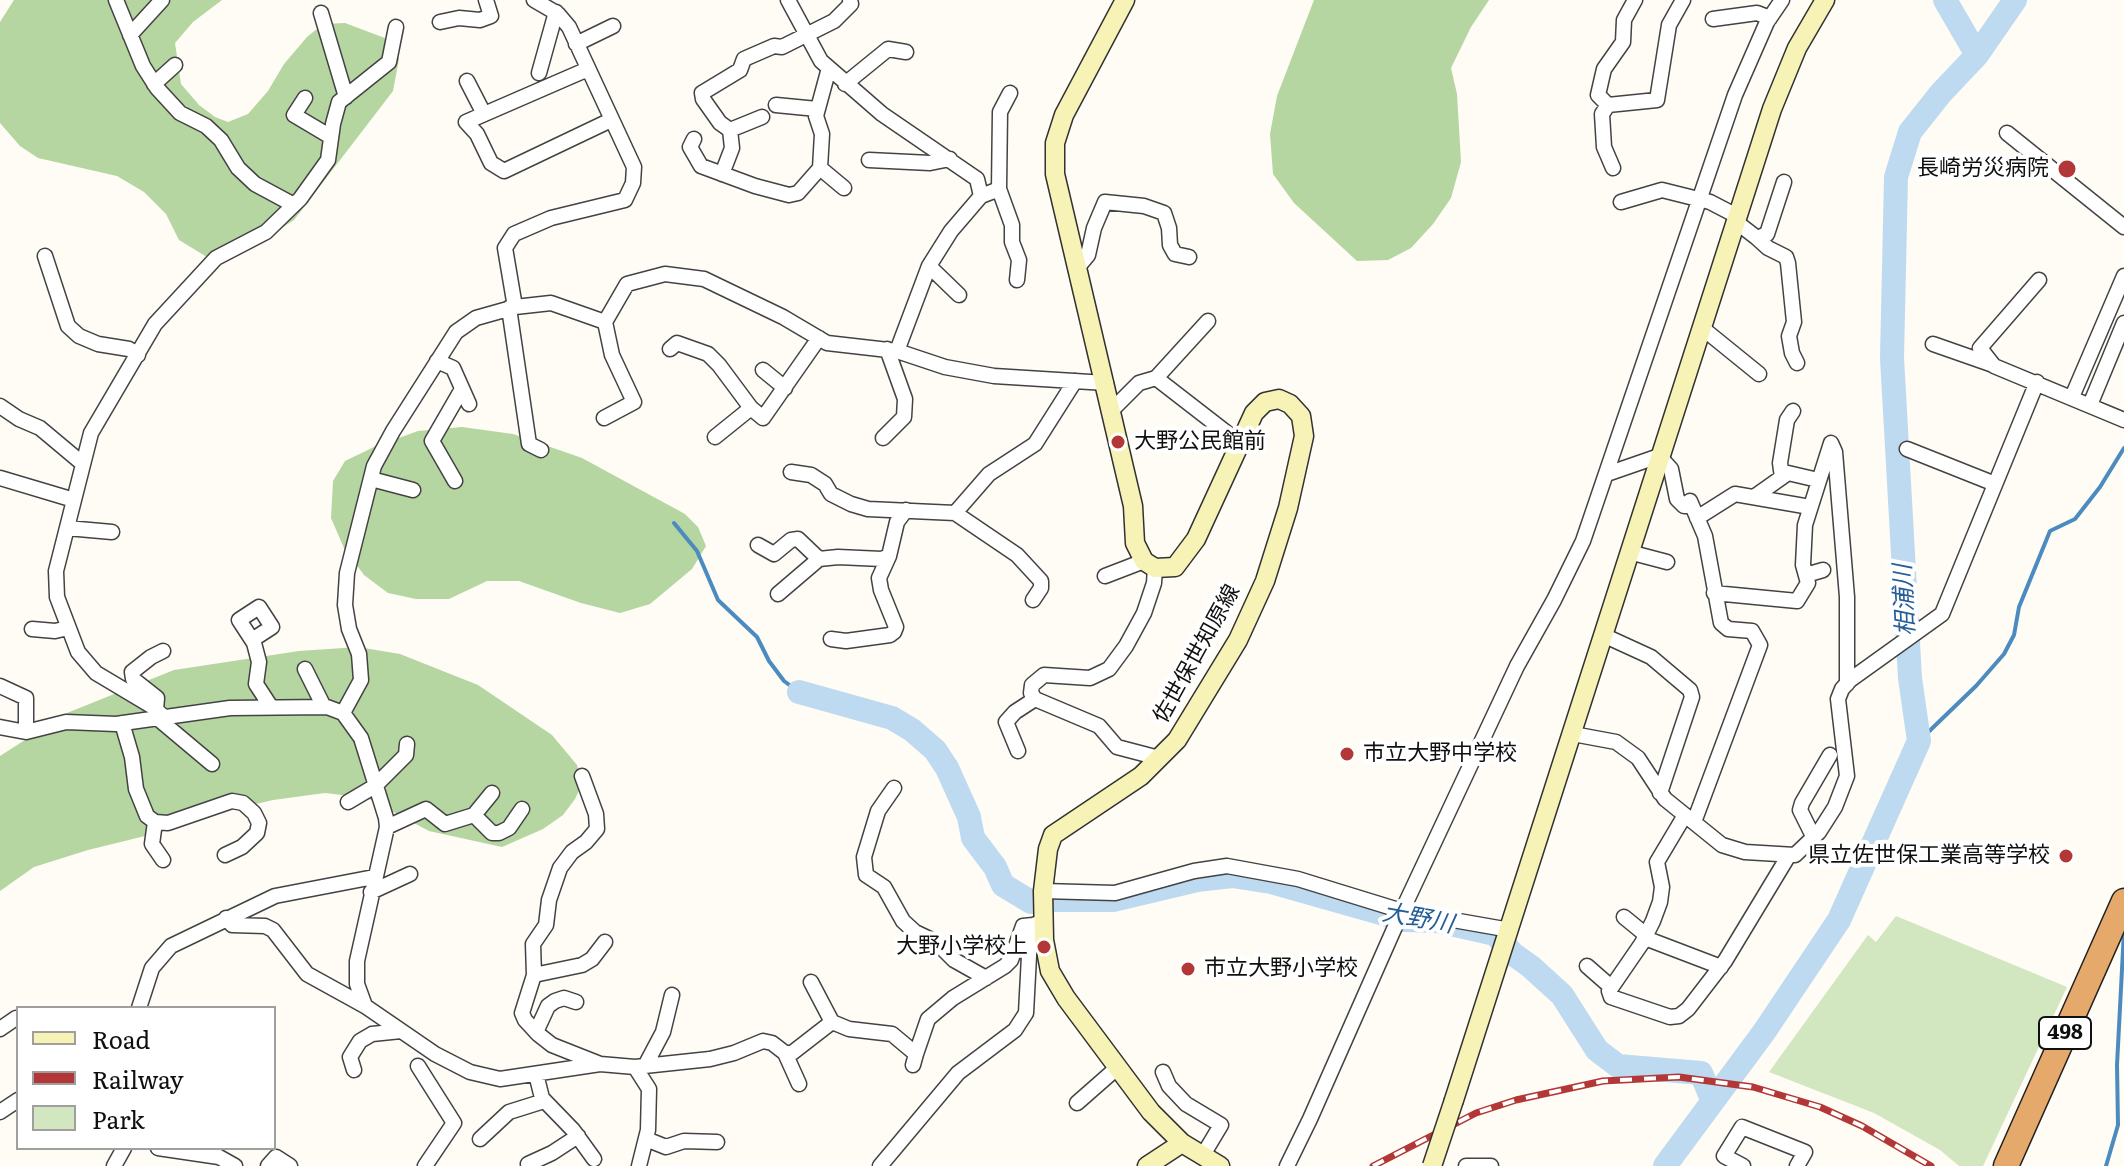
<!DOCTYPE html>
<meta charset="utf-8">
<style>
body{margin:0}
#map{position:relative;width:2124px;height:1166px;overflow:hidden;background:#fefcf4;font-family:Literata,serif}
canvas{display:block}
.legend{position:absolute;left:16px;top:1006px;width:260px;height:144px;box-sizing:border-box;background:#fff;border:2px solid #9f9f9f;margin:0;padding:10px 14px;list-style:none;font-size:24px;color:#101010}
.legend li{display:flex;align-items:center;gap:16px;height:40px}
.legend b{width:40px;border:2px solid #9f9f9f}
</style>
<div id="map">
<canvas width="2124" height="1166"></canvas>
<ul class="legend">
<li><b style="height:10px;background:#f7f3b6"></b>Road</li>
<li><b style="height:10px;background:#b23736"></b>Railway</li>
<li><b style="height:22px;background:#d2e6c0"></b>Park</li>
</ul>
</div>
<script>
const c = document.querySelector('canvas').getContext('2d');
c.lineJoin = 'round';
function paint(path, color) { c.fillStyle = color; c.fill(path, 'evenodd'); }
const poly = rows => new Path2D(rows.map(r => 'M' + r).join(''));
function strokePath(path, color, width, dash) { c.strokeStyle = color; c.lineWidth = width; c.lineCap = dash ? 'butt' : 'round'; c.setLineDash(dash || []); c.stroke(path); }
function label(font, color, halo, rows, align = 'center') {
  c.font = font + ' Literata,"Noto Sans JP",serif'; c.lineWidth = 8; c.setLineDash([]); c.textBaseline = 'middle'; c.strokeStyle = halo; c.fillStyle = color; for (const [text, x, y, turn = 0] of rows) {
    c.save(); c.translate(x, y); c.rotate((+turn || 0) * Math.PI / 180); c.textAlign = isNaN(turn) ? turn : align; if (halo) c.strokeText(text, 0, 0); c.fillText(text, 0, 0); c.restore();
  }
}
paint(poly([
 [1896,916,2067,987,1983,1166,1959,1166,1940,1150,1874,1113,1769,1072,1868,935,1876,942]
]), '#d2e6c0');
paint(poly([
 [14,0,222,0,193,22,175,43,181,84,199,105,215,117,228,122,248,114,268,91,284,64,307,37,323,24,345,23,390,40,399,59,393,91,294,220,261,241,207,257,179,240,166,214,144,192,117,176,38,158,20,146,0,123,0,22],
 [1314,0,1489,0,1471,27,1451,68,1457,94,1461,162,1451,198,1433,224,1411,248,1388,260,1357,261,1294,203,1273,174,1270,134,1277,96],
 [462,427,513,434,582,458,685,514,698,527,706,546,692,569,650,604,620,613,581,603,519,581,487,581,449,599,416,599,388,593,364,575,344,548,331,518,333,481,345,461,374,447,418,431],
 [358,647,400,654,478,685,552,735,577,765,582,784,575,799,563,815,543,829,502,847,429,831,367,798,325,793,273,800,221,812,157,833,88,850,34,867,0,891,0,756,67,713,174,670,299,651]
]), '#b5d5a1');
strokePath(poly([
 [674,523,697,551,718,600,757,637,769,661,784,681,799,692],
 [1919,741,1976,686,2004,654,2014,635,2019,607,2050,531,2075,519,2100,487,2124,448],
 [2106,1166,2118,1125,2117,1065,2124,931]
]), '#4c8bc0', 4);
strokePath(poly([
 [1945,0,1977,55],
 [799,692,892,718,912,730,935,750,947,768,969,817,973,838,995,867,1003,885,1031,902],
 [1055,900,1113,900,1197,880,1232,876,1271,882,1405,920,1437,921,1495,934,1513,954,1530,966,1562,995,1597,1050,1618,1066,1701,1073,1712,1099],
 [1665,1166,1764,1032,1839,920,1919,741,1910,678,1892,358,1896,177,1910,132,1941,93,1977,55,2015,0]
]), '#bedaf0', 24);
const street = poly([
 [116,0,143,66,157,88,180,113,206,126,221,140,238,168,255,184,294,205],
 [788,0,821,61,882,114,977,179,981,196,951,231,929,266,897,351],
 [1635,0,1624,20,1623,42,1604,69,1598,95,1608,105,1657,100,1669,25,1683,0],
 [321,13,346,97],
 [1713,19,1757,13,1770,18],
 [440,22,459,18,480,20,491,16,486,0],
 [130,35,162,0],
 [576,44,613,26],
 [829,68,816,116,822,134,820,168,844,188],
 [588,69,466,122,477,134,491,163,504,171,611,120],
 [539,73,556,12],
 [467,81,484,114],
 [154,84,175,65],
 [845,84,888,49,906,52],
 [305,98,294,115,331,137],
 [776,105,817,109],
 [1608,105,1602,114,1604,147,1613,168],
 [730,130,720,123,703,99,702,93,740,70,744,59,774,46,782,47,834,21,851,4,850,0],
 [2007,133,2124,227],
 [694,139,690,147,701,166,755,186,789,195,798,193,820,168],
 [869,160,930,163,950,159],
 [722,174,732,148,730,130,762,117],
 [999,189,1012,225,1012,242,1019,260,1017,280],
 [981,196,999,189,1000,112,1010,93],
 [1621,202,1662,190,1710,202,1737,216],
 [1164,213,1169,228,1170,245,1175,254,1189,257],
 [1735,221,1757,238,1767,234,1784,182],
 [1757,238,1768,248,1786,257,1788,263,1794,322,1789,336,1792,353,1797,363],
 [45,256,68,326,79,336,98,344,129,349,138,355],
 [929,266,959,295],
 [1078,267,1088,255,1094,228,1105,202,1144,206,1164,213],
 [2039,280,1980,348,1994,366,2124,420],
 [515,307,505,248,514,234,551,218,625,200,633,183,634,167,569,27,558,14,534,0],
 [509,308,529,444,541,450],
 [1701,327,1759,374],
 [1933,344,1993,365],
 [670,349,677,343,708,354,719,365,751,408,763,418,819,338],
 [437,361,453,368,469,404],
 [763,370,785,388],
 [1156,378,1227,433],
 [2072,397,2124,276],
 [2090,405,2124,323],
 [0,406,19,419,40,428,83,464],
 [1112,410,1139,383,1156,378,1208,321],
 [604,418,634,402,612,355,605,322],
 [715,437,751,408],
 [883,438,904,417,905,399,887,349],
 [1907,449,1995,484],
 [791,472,811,475,825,484,831,494,851,504,868,509,955,513,1017,555,1041,581,1041,588,1033,600],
 [1607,474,1659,456,1671,469,1677,499,1684,506,1692,506],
 [1782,477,1780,463,1787,420,1793,411],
 [0,478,74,500],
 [371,479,413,490],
 [455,481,432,441,462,389],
 [1754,497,1788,473,1818,480],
 [1690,501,1705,536,1721,623,1728,629,1752,631,1760,645,1694,822],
 [955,513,989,474,1035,444,1075,381],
 [1697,518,1735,494,1810,507],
 [67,528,112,532],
 [758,545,774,554,791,540,798,539,819,559],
 [1629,552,1667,562],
 [1155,568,1154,583,1144,613,1126,646,1109,669,1090,678,1044,675,1032,685,1031,693,1035,699,1099,726,1117,747,1159,758],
 [1806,575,1823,570],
 [1105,576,1144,561],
 [1714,593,1797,601,1808,583,1803,565,1805,525,1831,443,1835,452,1847,597,1847,684],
 [778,594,819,559,838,557,882,559,889,556,897,522,906,510],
 [32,629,55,631,68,628],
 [1603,635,1651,657,1690,690,1692,697,1660,793],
 [831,639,846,641,890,635,894,632,896,627,881,590,879,578,889,556],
 [252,640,272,627,259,607,239,620,254,643,259,662,256,684,271,707],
 [305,669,324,707],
 [0,686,26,698,26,732],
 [156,710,157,698,133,679,132,672,151,657,163,651],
 [343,713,361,680,359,654,349,629,345,605,347,573,374,466,393,431,456,332,476,318,515,307,551,303,605,322,627,284,665,274,704,279,783,317,827,343,897,351,945,367,994,376,1106,383],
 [163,716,153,707,96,673,78,652,57,597,56,571,91,433,155,324,216,258,266,232,300,199,328,160,333,124,339,102,389,62,396,27],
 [156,717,212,764],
 [122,723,132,757,136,789,147,816,155,822,168,823,232,801,243,803,254,813,259,823,257,833,242,847,225,855],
 [0,727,26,732,66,722,116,724,230,708,327,707,343,713,361,738,386,818,387,827,357,961,357,984,365,1006],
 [1573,734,1616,742,1638,758,1665,799,1722,845,1745,852,1795,855,1819,832,1835,807,1847,776,1838,699,1842,689,1850,680,1942,614,2037,382],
 [1018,751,1006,722,1015,712,1035,699],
 [582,776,596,814,597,829,586,842,572,852,560,868,549,900,546,925,533,944,534,975,522,1013,525,1020,538,1034,552,1045,600,1064],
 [894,788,878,811,864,857,866,875,884,887,903,921,915,932,936,942,954,960,986,978],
 [348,802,375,786,406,755,407,744],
 [474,815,492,833,499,833,509,828,522,809],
 [1685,815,1657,862,1662,887,1660,902,1653,921,1642,943,1609,991,1611,997,1670,1017,1679,1016,1688,1009,1725,961,1789,855],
 [155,822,152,844,163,860],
 [387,827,426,809,445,824,474,815,492,793],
 [1814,838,1800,810,1802,803,1830,755],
 [1043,891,1115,893,1194,871,1227,866,1298,879,1402,911,1510,930],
 [371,892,410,874],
 [1624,917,1646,935],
 [226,918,232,925,265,926,273,930,307,974,365,1006,435,1054,470,1072,500,1079,600,1064,635,1067,649,1089,648,1130,639,1166],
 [1645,938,1721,967],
 [1587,966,1611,987],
 [534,975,582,965,592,959,605,942],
 [811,982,832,1022],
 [139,1008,152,968,171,946,275,896,374,877],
 [0,1029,16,1018],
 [536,1032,548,1006,555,1001,564,998,576,1002],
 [785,1053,799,1084],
 [916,1054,928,1019,953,998,1005,966,1011,960,1023,926,1033,925],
 [418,1066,454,1123,425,1166],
 [645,1066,663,1032,672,995],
 [635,1067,710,1059,734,1053,763,1041,772,1043,785,1053,792,1053,832,1022,849,1029,892,1034,916,1054,913,1065],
 [354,1070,350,1057,360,1041,372,1034,401,1031],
 [1163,1072,1169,1086,1186,1104,1221,1125,1203,1155],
 [536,1074,542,1098,573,1130,594,1159],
 [1077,1103,1118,1067],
 [0,1112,18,1100],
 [480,1139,509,1112,544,1101],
 [646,1139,666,1147,684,1141,717,1142],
 [158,1148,219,1157,235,1166],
 [528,1164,552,1153,578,1136],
 [114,1166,124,1148],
 [268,1166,276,1157,290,1166],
 [880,1166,958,1073,1015,1030,1026,1013,1030,937,1033,925,1044,921],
 [1287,1166,1310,1119,1402,911,1517,666,1554,600,1583,541,1735,95,1767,22,1782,0],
 [1466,1166,1491,1166],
 [1743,1166,1724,1156,1742,1127,1805,1152,1797,1166]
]);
const secondary = poly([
 [1125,0,1064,115,1055,143,1055,174,1133,506,1135,543,1144,561,1155,568,1175,567,1196,539,1254,413,1265,402,1279,399,1290,404,1301,416,1304,436,1288,508,1265,581,1238,640,1177,740,1141,776,1053,835,1048,849,1043,891,1044,940,1050,971,1066,998,1151,1112,1182,1143,1220,1166],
 [1454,1100,1772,109,1797,48,1825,0],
 [1147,1166,1182,1143]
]);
const highway = poly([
 [2006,1166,2124,901]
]);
strokePath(street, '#434343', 17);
strokePath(secondary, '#323232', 21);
strokePath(highway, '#212121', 27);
strokePath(street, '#fff', 14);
strokePath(secondary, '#f7f3b6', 18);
strokePath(highway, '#e5aa6b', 24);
const rail = poly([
 [1373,1166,1476,1113,1516,1100,1603,1081,1679,1077,1753,1087,1820,1107,1862,1126,1931,1166]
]);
strokePath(rail, '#b23736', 7);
strokePath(rail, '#fff', 4, [12]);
const secondaryBridge = poly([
 [1432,1166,1454,1100]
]);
strokePath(secondaryBridge, '#323232', 21, []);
strokePath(secondaryBridge, '#f7f3b6', 18);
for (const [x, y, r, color] of [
 [2067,169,10,"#b23736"],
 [1118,442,8,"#b23736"],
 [1347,754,8,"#b23736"],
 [2066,856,8,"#b23736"],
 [1044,947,8,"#b23736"],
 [1188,969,8,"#b23736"]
]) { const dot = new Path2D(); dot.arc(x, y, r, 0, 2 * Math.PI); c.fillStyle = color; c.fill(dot); strokePath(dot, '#fff', 3); }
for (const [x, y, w] of [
 [2065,1033,52]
]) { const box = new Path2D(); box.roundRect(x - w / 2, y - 16, w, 32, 6); c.fillStyle = '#fff'; c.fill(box); strokePath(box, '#101010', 2); }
label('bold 20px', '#101010', null, [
 ["498",2065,1033]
]);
label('22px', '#101010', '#fff', [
 ["長崎労災病院",2049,169],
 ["大野公民館前",1134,442,"left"],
 ["市立大野中学校",1363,754,"left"],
 ["県立佐世保工業高等学校",2050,856],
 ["大野小学校上",1028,947],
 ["市立大野小学校",1204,969,"left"]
], 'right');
label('22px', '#101010', '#fff', [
 ["佐世保世知原線",1197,654,-61]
]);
label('italic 24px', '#255e96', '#fff', [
 ["相浦川",1905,600,-93],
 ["大野川",1418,919,10]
]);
</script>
